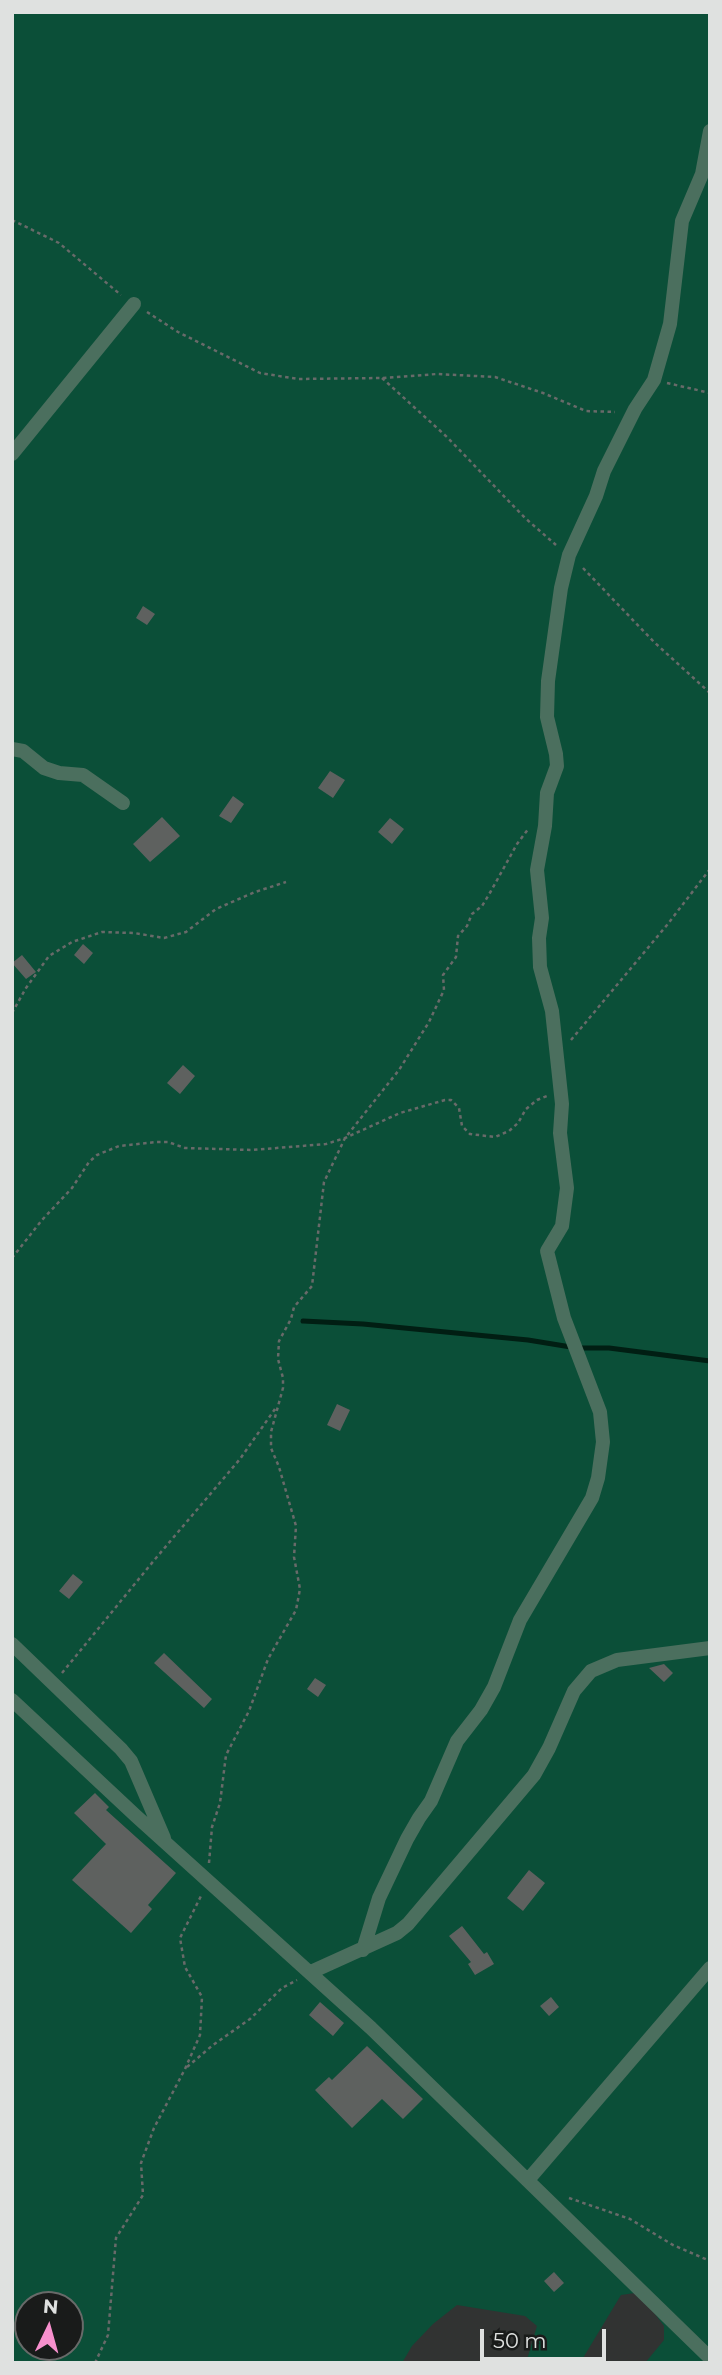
<!DOCTYPE html>
<style>
body{margin:0}
#map{position:relative;width:722px;height:2375px;overflow:hidden;background:#313332;font-family:Montserrat,sans-serif}
canvas{display:block}
.frame{position:absolute;inset:0;border:14px solid #dfe1e0;pointer-events:none}
.north{position:absolute;left:14px;top:2291px;width:70px;height:70px;box-sizing:border-box;background:#191b1a;border:2px solid #686a69;border-radius:50%;rotate:5deg;font-size:19px;font-weight:700;line-height:28px;text-align:center;color:#dfe1e0}
.north::after{content:'';display:block;margin:auto;width:24px;height:32px;background:#f790cd;clip-path:polygon(50% 0,100% 100%,50% 72%,0 100%)}
.scale{position:absolute;left:480px;top:2329px;width:126px;height:32px;box-sizing:border-box;border:4px solid #dfe1e0;border-top:0;padding-left:9px;font-size:21px;line-height:24px;white-space:nowrap;color:#dfe1e0;-webkit-text-stroke:5px #191b1a;paint-order:stroke}
</style>
<div id="map">
<canvas width="722" height="2375"></canvas>
<div class="frame"></div>
<div class="north">N</div>
<div class="scale">50 m</div>
</div>
<script>
const c = document.querySelector('canvas').getContext('2d');
c.lineJoin = 'round';
function paint(path, color) { c.fillStyle = color; c.fill(path, 'evenodd'); }
const poly = rows => new Path2D(rows.map(r => 'M' + r).join(''));
function strokePath(path, color, width, dash) { c.strokeStyle = color; c.lineWidth = width; c.lineCap = dash ? 'butt' : 'round'; c.setLineDash(dash || []); c.stroke(path); }
paint(poly([
 [12,12,710,12,710,2363,645,2363,664,2340,664,2326,646,2302,635,2293,621,2295,580,2363,526,2363,537,2326,525,2316,457,2305,433,2324,412,2346,402,2363,12,2363],
 [28,2305,70,2305,70,2347,28,2347]
]), '#0b4f38');
strokePath(poly([
 [303,1321,363,1324,528,1340,577,1348,609,1348,710,1361]
]), '#011e13', 5);
paint(poly([
 [143,606,155,614,147,625,136,618],
 [330,771,345,780,333,798,318,788],
 [233,796,244,804,231,823,219,816],
 [162,817,180,836,150,862,133,844],
 [390,818,404,829,392,844,378,832],
 [83,944,93,953,84,964,74,955],
 [22,955,36,972,26,979,12,963],
 [183,1065,195,1076,180,1094,167,1083],
 [337,1404,350,1410,340,1431,327,1425],
 [73,1574,83,1582,69,1599,59,1591],
 [164,1653,212,1699,204,1708,154,1663],
 [664,1664,673,1673,664,1682,649,1668],
 [315,1678,326,1685,318,1697,307,1689],
 [95,1793,109,1807,106,1810,176,1873,148,1905,152,1909,131,1933,72,1880,106,1844,74,1813],
 [529,1870,545,1883,523,1911,507,1898],
 [462,1926,484,1954,487,1952,494,1964,475,1975,468,1964,471,1962,449,1936],
 [551,1997,559,2007,549,2016,540,2006],
 [320,2002,344,2023,333,2036,309,2015],
 [367,2046,423,2099,403,2119,382,2099,352,2128,315,2090,329,2077,332,2080],
 [554,2272,564,2283,554,2292,544,2281]
]), '#5e615f');
strokePath(poly([
 [12,220,59,243,121,295],
 [147,312,178,332,260,373,298,379,382,378,437,374,495,377,543,393,586,411,615,412],
 [382,378,447,437,525,518,556,545],
 [667,383,710,393],
 [583,568,654,642,710,693],
 [12,1013,26,988,49,956,72,942,102,932,134,933,164,938,186,932,216,909,255,892,286,882],
 [571,1040,667,925,710,869],
 [12,1258,42,1220,72,1188,89,1162,97,1155,119,1146,157,1142,168,1142,185,1148,252,1150,326,1144,345,1138,400,1113,445,1100,451,1100,459,1108,462,1126,470,1134,495,1137,509,1131,518,1123,526,1109,537,1100,547,1096],
 [62,1673,156,1558,240,1459,275,1409],
 [209,1863,212,1827,220,1803,226,1755,249,1711,268,1659,296,1610,300,1589,294,1557,296,1526,279,1467,271,1448,271,1432,283,1388,283,1378,278,1359,279,1341,291,1319,294,1307,312,1286,324,1182,345,1138,399,1070,429,1022,444,990,443,975,456,957,458,936,467,926,472,914,482,906,491,891,517,844,529,828],
 [187,2067,213,2045,250,2019,282,1988,297,1980],
 [569,2198,630,2219,673,2245,710,2261],
 [95,2363,108,2335,116,2238,143,2195,141,2163,154,2128,185,2069,200,2035,202,1997,185,1967,180,1938,201,1896]
]), '#686a69', 2.5, [3.5, 3.5]);
strokePath(poly([
 [12,454,134,304],
 [12,749,23,751,44,768,59,773,83,775,123,803],
 [12,1644,121,1749,131,1761,164,1838],
 [12,1700,136,1816,371,2028,710,2358],
 [363,1950,379,1898,407,1839,419,1818,431,1801,457,1741,481,1710,494,1687,520,1620,592,1498,598,1478,603,1442,600,1412,564,1318,547,1251,562,1226,567,1188,560,1133,562,1104,552,1011,540,967,539,938,542,918,537,870,545,826,547,793,557,766,556,754,547,717,548,681,561,588,569,555,596,496,604,471,635,409,654,380,670,324,682,221,702,174,710,131],
 [311,1972,397,1933,408,1924,534,1775,549,1748,574,1691,591,1671,617,1660,710,1648],
 [528,2180,710,1968]
]), '#4b6f5e', 14);
</script>
